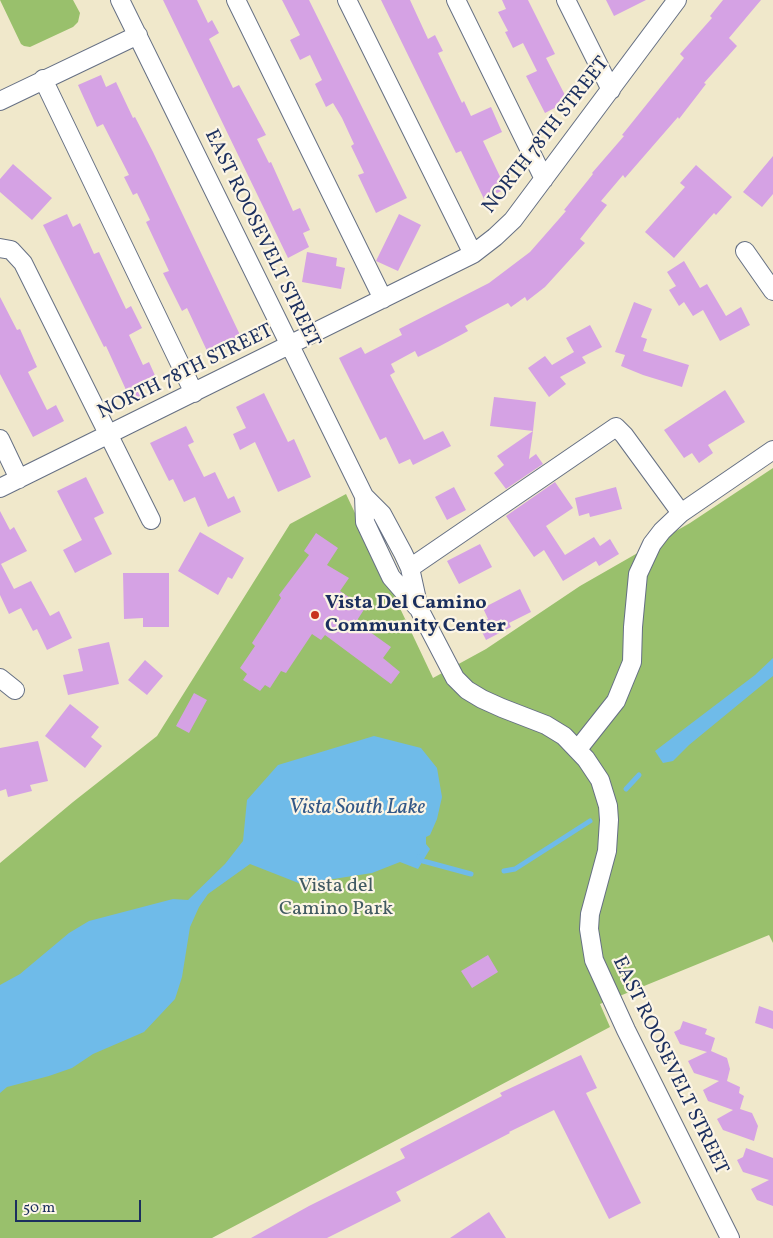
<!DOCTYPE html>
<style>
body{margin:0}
#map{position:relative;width:773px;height:1238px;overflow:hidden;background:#f0e8cb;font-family:Vollkorn,serif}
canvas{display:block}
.scale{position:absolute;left:15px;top:1200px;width:126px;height:22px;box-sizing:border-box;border:2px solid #1b2f5e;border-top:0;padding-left:6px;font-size:15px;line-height:18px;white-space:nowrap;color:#1b2f5e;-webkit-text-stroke:4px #fcf5e5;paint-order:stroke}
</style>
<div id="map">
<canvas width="773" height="1238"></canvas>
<div class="scale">50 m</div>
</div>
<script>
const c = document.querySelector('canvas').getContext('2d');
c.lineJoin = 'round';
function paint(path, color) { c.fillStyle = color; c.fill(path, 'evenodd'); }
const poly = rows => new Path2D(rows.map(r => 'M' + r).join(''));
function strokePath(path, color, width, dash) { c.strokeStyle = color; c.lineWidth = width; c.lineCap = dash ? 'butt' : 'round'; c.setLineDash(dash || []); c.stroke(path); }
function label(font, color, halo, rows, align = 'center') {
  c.font = font + ' Vollkorn,serif'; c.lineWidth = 4.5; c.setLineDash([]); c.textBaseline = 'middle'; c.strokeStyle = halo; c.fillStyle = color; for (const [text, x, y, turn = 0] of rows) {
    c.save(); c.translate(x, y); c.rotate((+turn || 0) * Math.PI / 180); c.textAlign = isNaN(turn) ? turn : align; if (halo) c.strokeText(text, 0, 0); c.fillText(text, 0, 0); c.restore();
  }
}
paint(poly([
 [0,0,73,0,80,13,78,22,73,27,30,47,24,46,21,44],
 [773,468,773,943,769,935,600,1004,610,1027,212,1238,0,1238,0,863,73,802,157,736,290,524,346,494,433,678,486,649,580,586,690,523]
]), '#99c06c');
paint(poly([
 [773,658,773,676,689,745,673,761,663,763,655,751,755,675],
 [374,736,421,748,437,768,442,797,437,819,430,835,426,837,426,844,430,849,418,869,400,862,372,873,301,884,250,864,208,894,199,907,190,927,182,977,175,999,144,1032,93,1054,72,1068,49,1076,7,1087,0,1093,0,985,20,974,69,933,89,921,173,899,188,900,225,864,243,841,247,800,278,765]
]), '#6fbbe9');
strokePath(poly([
 [626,789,639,775],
 [419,857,423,861,471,874],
 [504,871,515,869,590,821]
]), '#6fbbe9', 5);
paint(poly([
 [163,0,197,0,208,23,212,20,219,33,209,39,233,88,239,85,266,135,257,139,269,163,271,162,293,211,300,208,310,230,303,233,309,247,288,258],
 [282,0,309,0,407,198,376,213,358,175,364,173,351,146,354,144,342,118,333,103,326,107,315,84,322,80,310,55,300,60,290,40,300,35],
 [381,0,410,0,428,39,435,35,443,51,438,53,462,103,464,101,471,116,491,107,502,132,483,141,506,189,484,199,461,151,456,153],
 [502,0,528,0,555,54,546,58,568,101,545,113,526,76,537,71,523,43,513,48,505,32,508,31,498,12,506,9],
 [606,0,646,0,614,16],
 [723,0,761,0,729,38,737,46,704,83,706,84,679,119,678,117,625,178,623,175,601,201,607,205,580,239,585,243,545,287,527,301,525,297,511,307,508,303,465,326,468,331,440,346,418,357,415,351,391,364,395,372,390,375,424,440,443,431,451,446,413,465,410,459,399,464,386,437,380,440,339,358,361,347,365,354,402,335,399,329,489,283,530,252,566,211,564,210,593,174,592,173,624,136,622,135,684,58,680,54,712,18,710,16],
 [101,75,106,87,116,82,133,118,135,117,153,152,241,337,208,353,187,308,182,311,163,273,169,271,146,222,150,220,137,193,133,195,124,177,129,175,103,124,97,127,78,85],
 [773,156,773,194,762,207,743,192],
 [13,164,52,198,32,220,0,192,0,179],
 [696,165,732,197,716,215,714,213,674,258,645,232,685,187,680,183],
 [67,214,73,227,80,223,94,254,99,252,126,309,131,306,142,328,129,335,143,365,149,362,157,380,142,387,146,396,132,403,106,346,104,347,43,225],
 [399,214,421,225,398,271,376,261],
 [307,252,337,258,336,266,345,268,341,289,302,282],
 [684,261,700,288,707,284,726,316,741,307,750,325,720,341,703,310,693,316,684,302,679,306,669,290,676,286,667,272],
 [0,297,17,330,20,329,37,367,28,372,47,410,56,405,64,421,33,437,0,374],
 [634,302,652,309,641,337,647,339,643,351,689,365,682,387,643,375,621,366,625,355,615,352],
 [590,325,602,347,582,357,586,363,560,377,566,384,549,397,528,368,545,356,552,365,574,352,566,338],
 [725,390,745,422,708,445,713,453,699,463,692,453,684,458,664,430],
 [264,393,288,442,294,439,311,477,278,492,255,442,240,450,233,434,246,428,236,407],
 [494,397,536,402,533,431,490,426],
 [186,426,194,442,188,445,204,477,215,472,228,499,234,496,241,512,208,527,195,497,184,502,173,479,169,481,150,443],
 [533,431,529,459,536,454,543,464,506,489,494,473,504,465,497,456],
 [86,477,104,513,94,518,112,554,75,573,63,550,82,540,57,491],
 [555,482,573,508,546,526,565,555,594,537,600,546,610,539,619,554,599,566,596,561,563,581,544,550,534,557,506,516],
 [454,487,466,510,447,520,435,497],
 [616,487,622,509,590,517,589,513,579,516,575,498],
 [0,511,10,530,14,527,27,551,1,564,14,589,31,581,50,616,59,611,72,638,47,650,37,629,33,631,21,608,9,614,0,595],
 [200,532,244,558,232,579,228,577,218,595,178,571],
 [316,533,338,548,327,565,349,578,340,591,365,608,356,622,391,647,383,658,400,672,391,684,325,635,321,640,312,634,286,673,281,671,270,688,265,685,260,691,243,680,247,674,240,668,255,646,252,643,281,598,279,595,309,555,304,551],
 [480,544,492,567,459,584,447,561],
 [123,573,169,573,169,627,143,627,143,618,124,619],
 [520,589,531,612,509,623,511,627,486,640,478,624,488,619,483,608],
 [109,642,119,684,68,695,63,675,83,671,78,649],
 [145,660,163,676,147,695,128,680],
 [194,693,207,700,189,733,176,726],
 [70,704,99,727,91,737,102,746,85,768,45,736],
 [38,741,48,781,30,785,32,791,8,797,6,789,0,791,0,748],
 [488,955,498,972,472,988,461,971],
 [759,1006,773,1011,773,1029,755,1023],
 [683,1021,707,1029,705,1034,715,1038,711,1051,727,1058,730,1069,727,1081,740,1087,739,1093,744,1096,740,1109,752,1113,758,1126,754,1141,723,1130,717,1119,733,1110,708,1101,703,1090,719,1081,694,1073,688,1061,707,1052,680,1044,674,1032,680,1029],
 [581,1055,597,1088,586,1093,641,1203,609,1219,554,1110,509,1132,510,1133,396,1192,401,1201,327,1238,251,1238,309,1206,405,1158,400,1149,502,1096,500,1093],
 [746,1148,773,1158,773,1206,757,1200,751,1189,769,1180,743,1172,737,1160,743,1157],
 [489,1212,506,1238,450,1238]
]), '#d5a2e4');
const minor = poly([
 [120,0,364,496,382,514,403,553,410,568,419,609,455,678,467,690,482,699,502,708,546,725,564,736,586,759,600,780,608,806,609,820,607,851,590,914,589,929,594,960,626,1030,730,1238],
 [236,0,383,299],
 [347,0,473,254],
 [456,0,544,179],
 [566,0,611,90],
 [43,79,194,393],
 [0,101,138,35],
 [0,248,11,250,23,263,151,520],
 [745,251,773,291],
 [0,439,19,479],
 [0,488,473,254,495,237,513,220,677,0],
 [364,496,365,522,391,577,417,607],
 [410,568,616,427,624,435,681,513],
 [0,678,15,690],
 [578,749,616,701,632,662,633,627,638,574,652,544,662,531,681,513,773,450]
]);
strokePath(minor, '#667084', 20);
strokePath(minor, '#fff', 18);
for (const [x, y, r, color] of [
 [315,615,5,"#c8321e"]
]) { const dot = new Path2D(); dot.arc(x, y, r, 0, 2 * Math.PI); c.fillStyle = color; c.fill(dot); strokePath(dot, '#fcf5e5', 2); }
label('20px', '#1b2f5e', '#fcf5e5', [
 ["NORTH 78TH STREET",547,136,-52],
 ["EAST ROOSEVELT STREET",261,239,64],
 ["NORTH 78TH STREET",186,373,-26],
 ["EAST ROOSEVELT STREET",669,1066,64]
]);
label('bold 20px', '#1b2f5e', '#fcf5e5', [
 ["Vista Del Camino",325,604],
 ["Community Center",325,627]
], 'left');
label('20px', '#415a62', '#fcf5e5', [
 ["Vista del",336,887],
 ["Camino Park",336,910]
]);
label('italic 21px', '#345988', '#fcf5e5', [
 ["Vista South Lake",357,809]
]);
</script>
